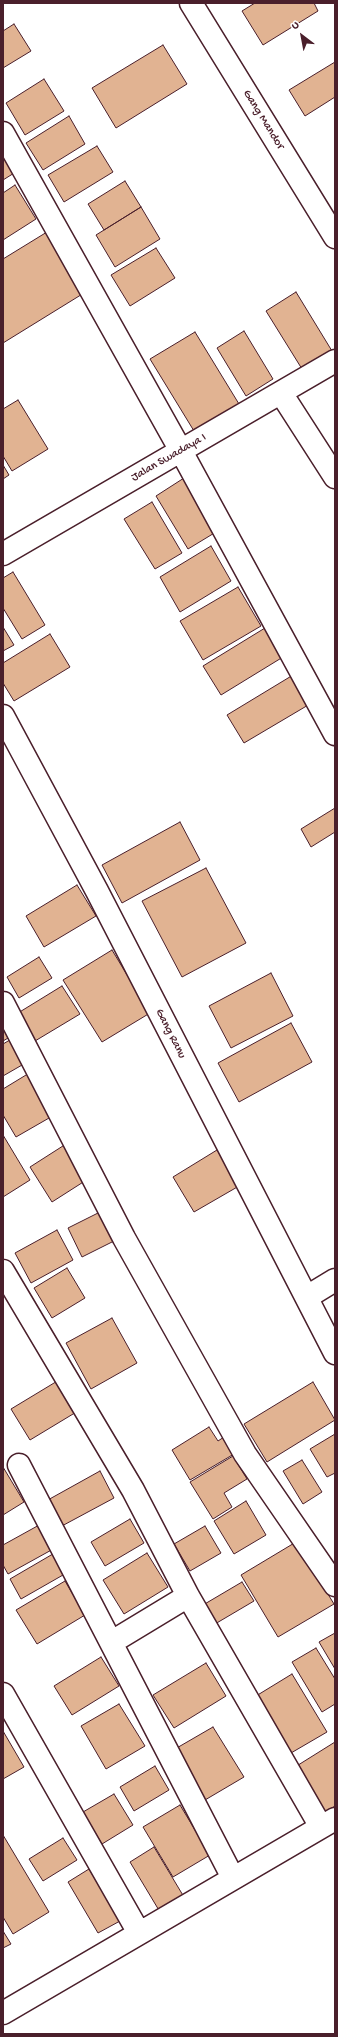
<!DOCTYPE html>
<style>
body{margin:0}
#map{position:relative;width:338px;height:2037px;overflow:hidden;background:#fff;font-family:"Gochi Hand",sans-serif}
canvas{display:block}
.frame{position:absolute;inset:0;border:4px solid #4a1f2b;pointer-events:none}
.north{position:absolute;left:282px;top:16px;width:40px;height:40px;-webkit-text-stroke:3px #fff;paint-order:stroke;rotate:328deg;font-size:11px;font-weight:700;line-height:16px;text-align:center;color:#4a1f2b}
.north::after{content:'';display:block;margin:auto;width:14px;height:18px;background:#4a1f2b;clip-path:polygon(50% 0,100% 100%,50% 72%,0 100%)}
</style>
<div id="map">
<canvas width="338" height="2037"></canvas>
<div class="frame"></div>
<div class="north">U</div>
</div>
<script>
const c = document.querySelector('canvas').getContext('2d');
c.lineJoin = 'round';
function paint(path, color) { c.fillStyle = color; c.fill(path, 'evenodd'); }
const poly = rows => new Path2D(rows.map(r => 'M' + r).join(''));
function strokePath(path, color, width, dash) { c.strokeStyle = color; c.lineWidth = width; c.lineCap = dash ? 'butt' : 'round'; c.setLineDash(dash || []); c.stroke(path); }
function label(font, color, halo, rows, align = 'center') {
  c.font = font + ' "Gochi Hand",sans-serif'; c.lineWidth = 4; c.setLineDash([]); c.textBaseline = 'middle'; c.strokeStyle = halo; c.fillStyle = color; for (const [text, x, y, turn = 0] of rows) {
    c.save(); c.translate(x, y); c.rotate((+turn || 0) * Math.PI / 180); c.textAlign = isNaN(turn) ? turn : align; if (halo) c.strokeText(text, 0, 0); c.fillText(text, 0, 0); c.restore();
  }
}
const building = poly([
 [255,3,314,3,318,11,263,45,242,11,255,3],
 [14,24,31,51,3,68,3,31,14,24],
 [163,45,187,84,116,128,92,88,163,45],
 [335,62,335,97,305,116,289,90,335,62],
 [44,79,64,111,25,135,6,103,44,79],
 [69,116,85,144,43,170,26,143,69,116],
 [3,144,19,170,3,180,3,144],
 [97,146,113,172,64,202,48,175,97,146],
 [125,181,141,207,104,230,88,204,125,181],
 [15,185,36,219,3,240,3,193,15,185],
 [141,207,160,239,115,267,96,235,141,207],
 [47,232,84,293,3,343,3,259,47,232],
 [156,248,175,278,130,306,111,275,156,248],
 [296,292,332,351,302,369,266,311,296,292],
 [244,331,273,379,246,396,217,348,244,331],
 [195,332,239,404,194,431,150,359,195,332],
 [18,400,48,449,12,471,3,456,3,409,18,400],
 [3,465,9,475,3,479,3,465],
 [184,478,216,532,188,549,156,496,184,478],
 [152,502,182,553,155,569,124,519,152,502],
 [211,546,231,581,180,612,160,577,211,546],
 [13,572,45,625,22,639,3,608,3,578,13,572],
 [238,587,261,626,203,660,180,621,238,587],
 [3,627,14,645,3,651,3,627],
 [265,628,283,657,221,695,203,666,265,628],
 [50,634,70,667,14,701,3,683,3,663,50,634],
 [298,672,315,701,244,743,227,715,298,672],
 [335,808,335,832,311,847,301,829,335,808],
 [180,822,200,860,122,903,102,865,180,822],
 [206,868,246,943,182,977,142,901,206,868],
 [77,885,96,916,44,947,26,916,77,885],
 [112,950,150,1013,102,1042,63,980,112,950],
 [39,957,52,978,19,998,7,977,39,957],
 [271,973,293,1016,231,1048,209,1006,271,973],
 [62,986,80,1014,35,1041,18,1013,62,986],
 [3,1013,15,1034,3,1041,3,1013],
 [291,1023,312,1062,239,1102,218,1063,291,1023],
 [15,1037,29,1061,3,1076,3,1044,15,1037],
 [31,1072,56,1114,16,1137,3,1115,3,1089,31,1072],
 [3,1135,30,1180,3,1197,3,1135],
 [66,1144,88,1179,52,1202,30,1167,66,1144],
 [217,1150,239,1186,194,1212,173,1177,217,1150],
 [102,1211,116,1240,82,1257,68,1228,102,1211],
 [57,1230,73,1260,31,1283,15,1253,57,1230],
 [67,1268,85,1298,52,1318,34,1288,67,1268],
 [112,1318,137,1363,91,1389,66,1343,112,1318],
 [59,1380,78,1411,30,1440,11,1409,59,1380],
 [313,1382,335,1420,267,1462,244,1424,313,1382],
 [209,1427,218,1441,224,1437,234,1454,190,1480,172,1450,209,1427],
 [335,1434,335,1473,327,1477,310,1449,335,1434],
 [233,1456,247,1479,224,1493,232,1507,213,1519,190,1482,233,1456],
 [302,1460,322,1492,303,1504,283,1471,302,1460],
 [3,1467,24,1502,3,1515,3,1467],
 [100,1471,114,1498,60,1527,46,1501,100,1471],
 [246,1501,266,1535,234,1554,214,1521,246,1501],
 [130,1519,144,1543,105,1566,91,1542,130,1519],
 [41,1524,55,1548,8,1574,3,1565,3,1545,41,1524],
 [205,1526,221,1553,190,1571,174,1544,205,1526],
 [296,1542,334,1604,278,1637,241,1575,296,1542],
 [58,1551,70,1571,21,1599,10,1579,58,1551],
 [147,1553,168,1587,124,1614,103,1580,147,1553],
 [65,1581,85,1615,37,1644,16,1610,65,1581],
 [242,1582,254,1601,215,1624,203,1605,242,1582],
 [335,1633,335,1669,319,1642,335,1633],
 [316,1648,335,1679,335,1704,322,1712,292,1662,316,1648],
 [101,1657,119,1686,72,1715,54,1686,101,1657],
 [206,1663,226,1696,174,1728,153,1695,206,1663],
 [292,1674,327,1732,291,1753,256,1696,292,1674],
 [119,1704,145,1746,106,1769,81,1726,119,1704],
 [213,1727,244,1777,205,1800,175,1749,213,1727],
 [3,1731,24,1767,3,1779,3,1731],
 [335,1742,335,1806,324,1813,295,1767,335,1742],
 [155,1766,169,1790,134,1811,120,1787,155,1766],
 [114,1794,133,1825,102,1844,83,1812,114,1794],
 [180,1805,210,1855,173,1877,143,1827,180,1805],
 [3,1835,49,1912,13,1934,3,1917,3,1835],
 [63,1838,77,1860,43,1881,29,1859,63,1838],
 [154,1847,184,1897,160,1912,130,1862,154,1847],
 [89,1869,120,1921,98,1933,68,1882,89,1869],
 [3,1931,11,1944,3,1948,3,1931]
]);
paint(building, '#e1b392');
strokePath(building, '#4a1f2b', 1);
const minor = poly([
 [191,3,335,237],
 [3,133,181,451,335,734],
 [281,393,335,477],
 [3,554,335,361],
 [3,716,97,891,335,1353],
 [3,1003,124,1238,245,1454,335,1585],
 [3,1271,133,1490,188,1596,321,1827],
 [307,1297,335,1280],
 [19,1465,233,1878],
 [112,1642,188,1596],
 [3,1694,139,1933],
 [3,2013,335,1819]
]);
strokePath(minor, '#4a1f2b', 25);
strokePath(minor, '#fff', 22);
label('12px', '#4a1f2b', '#fff', [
 ["Gang Mandor",263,120,58],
 ["Jalan Swadaya I",169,458,-30],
 ["Gang Ranu",170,1034,63]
]);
</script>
